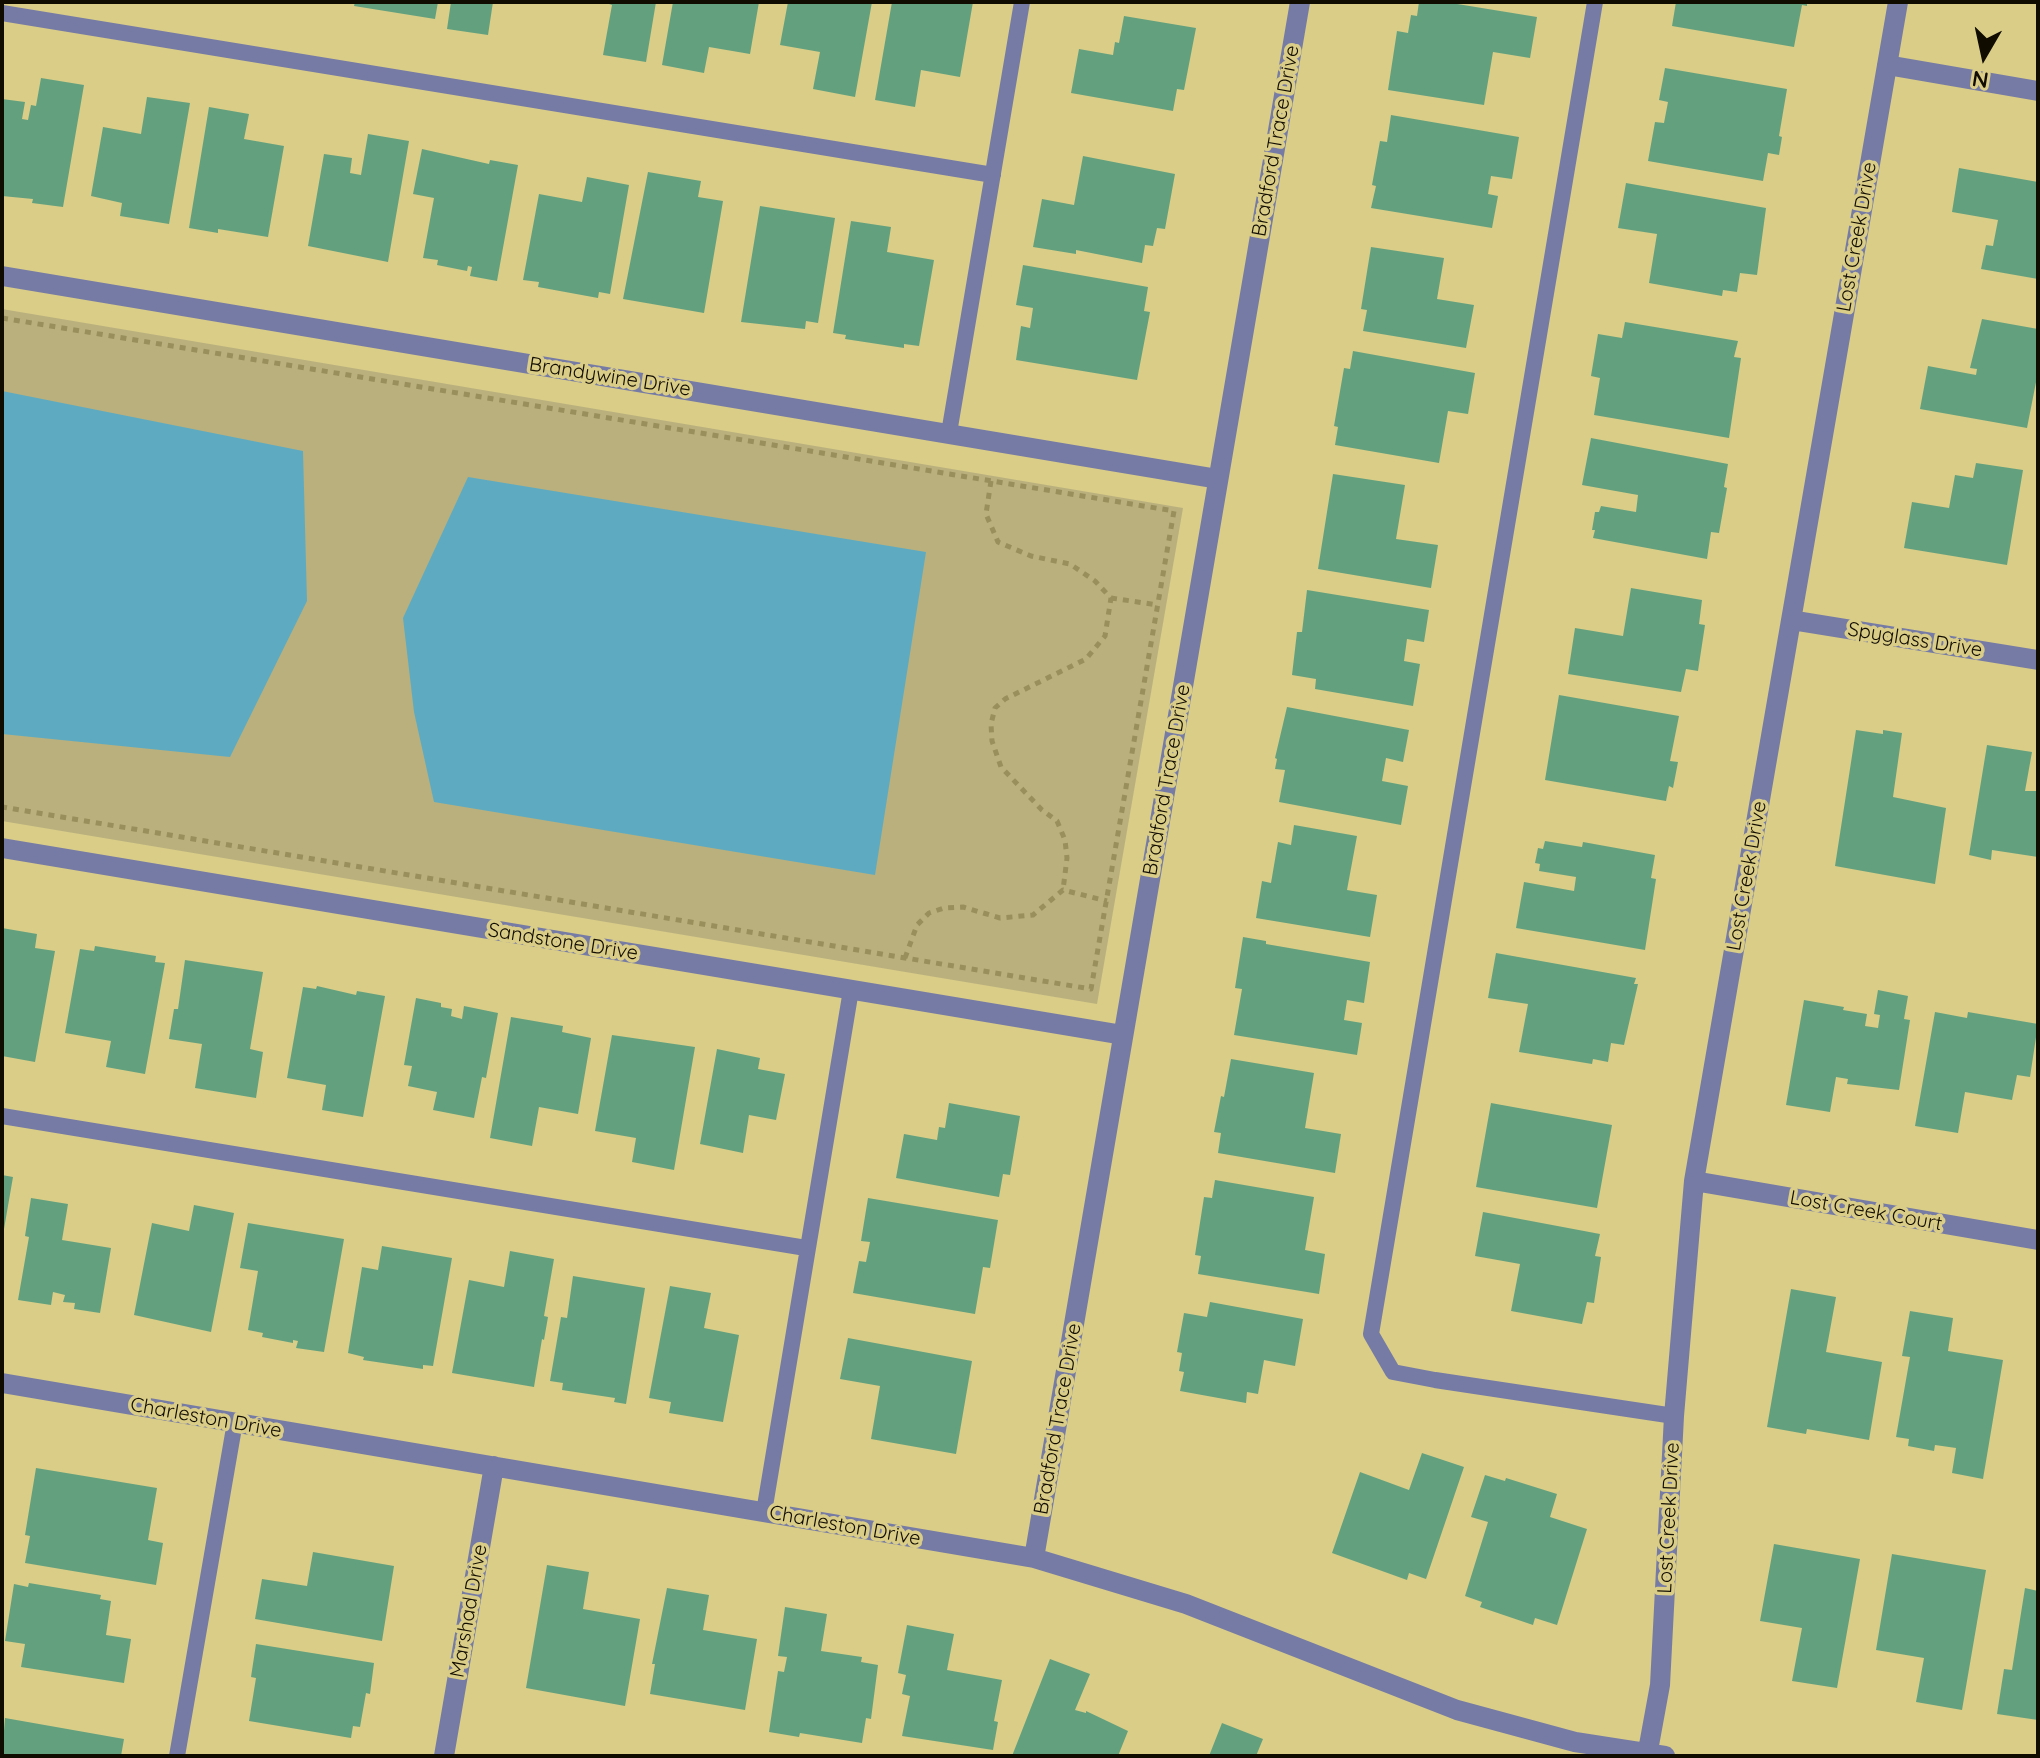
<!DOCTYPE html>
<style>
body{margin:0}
#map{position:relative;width:2040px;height:1758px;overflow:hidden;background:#dacd88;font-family:Quicksand,sans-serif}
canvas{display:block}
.frame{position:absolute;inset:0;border:4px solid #110c00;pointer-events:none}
.north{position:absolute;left:1944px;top:16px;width:80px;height:80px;-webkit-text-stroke:6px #dacd88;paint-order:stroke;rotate:189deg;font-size:22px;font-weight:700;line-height:32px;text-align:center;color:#110c00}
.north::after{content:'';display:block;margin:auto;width:28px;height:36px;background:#110c00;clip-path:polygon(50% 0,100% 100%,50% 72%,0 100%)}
</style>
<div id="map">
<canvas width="2040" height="1758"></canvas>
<div class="frame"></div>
<div class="north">N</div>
</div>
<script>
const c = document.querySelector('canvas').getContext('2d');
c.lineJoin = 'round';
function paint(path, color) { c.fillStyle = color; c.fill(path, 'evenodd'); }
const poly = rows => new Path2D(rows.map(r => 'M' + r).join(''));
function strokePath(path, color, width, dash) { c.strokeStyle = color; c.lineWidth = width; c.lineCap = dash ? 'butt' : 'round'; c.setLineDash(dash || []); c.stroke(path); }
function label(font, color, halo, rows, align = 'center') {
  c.font = font + ' Quicksand,sans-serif'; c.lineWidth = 7; c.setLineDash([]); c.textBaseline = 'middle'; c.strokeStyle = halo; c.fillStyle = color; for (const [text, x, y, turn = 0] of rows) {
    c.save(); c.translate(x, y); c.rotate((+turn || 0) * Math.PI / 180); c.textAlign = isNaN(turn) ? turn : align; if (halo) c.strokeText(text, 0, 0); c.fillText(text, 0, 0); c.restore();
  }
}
paint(poly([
 [2,309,1183,508,1097,1004,2,821]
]), '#b9b07e');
paint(poly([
 [2,391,303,451,307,601,230,757,2,734],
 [468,477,926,552,875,875,434,802,414,712,403,618]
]), '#5eabc1');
paint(poly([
 [355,2,438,2,435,19,354,6],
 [451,2,493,2,488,35,447,29],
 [603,2,656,2,646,62,603,55,612,5],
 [673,2,759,2,750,54,709,47,704,73,662,65],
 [788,2,872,2,855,97,813,89,820,52,780,45],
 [892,2,973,2,960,77,921,70,915,107,875,100],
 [1419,2,1445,2,1537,17,1530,58,1493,52,1484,105,1388,90,1397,31,1408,33,1411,15,1417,16],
 [1676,2,1807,2,1807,6,1802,5,1794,47,1672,26],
 [1124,16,1196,28,1184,90,1177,89,1173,111,1071,93,1079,49,1113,55,1115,42,1119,43],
 [1665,68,1787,89,1779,136,1782,137,1779,155,1768,153,1763,181,1648,161,1655,122,1664,123,1668,102,1659,100],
 [41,78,84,85,63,207,32,203,33,199,2,196,2,99,25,102,22,119,28,120,31,105,36,106],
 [147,97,190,103,169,224,120,216,122,203,91,196,103,127,141,134],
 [209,107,249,114,244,139,284,146,268,237,218,229,218,233,189,228],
 [1391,115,1519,137,1512,179,1491,176,1488,194,1498,196,1492,228,1371,208,1376,186,1372,185,1380,141,1387,142],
 [368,134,409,141,388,262,308,246,324,154,352,158,350,173,361,175],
 [422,149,489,164,490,160,518,165,497,281,470,276,472,267,468,266,467,271,437,265,438,260,423,258,434,198,413,194],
 [1083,156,1175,174,1165,229,1157,228,1153,246,1145,245,1142,263,1076,250,1076,254,1033,247,1042,199,1074,205],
 [1959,168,2038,182,2038,279,1981,269,1986,245,1993,246,1998,220,1952,212],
 [648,172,701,181,698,197,723,201,704,313,623,299],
 [587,177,629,185,610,294,599,292,598,298,538,287,539,282,523,280,539,194,582,202],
 [1626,183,1766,208,1757,275,1740,273,1737,292,1723,290,1722,296,1649,283,1657,234,1618,228],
 [760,206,835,218,818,323,806,321,805,329,741,322],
 [851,221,891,227,887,252,934,260,919,346,904,344,904,348,845,339,846,335,833,333],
 [1371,247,1444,258,1437,299,1474,305,1466,348,1363,331,1367,310,1361,309],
 [1023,265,1148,287,1144,311,1150,312,1137,380,1016,360,1021,326,1030,328,1033,308,1016,305],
 [1982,319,2038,329,2038,372,2027,428,1920,409,1928,366,1976,375,1977,369,1970,368],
 [1625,322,1738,341,1734,357,1741,358,1729,438,1594,415,1600,378,1591,376,1598,334,1622,338],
 [1353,351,1475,373,1468,414,1448,411,1439,463,1335,445,1338,427,1334,426,1344,368,1350,369],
 [1591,438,1728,464,1724,487,1727,488,1719,533,1711,532,1707,559,1593,538,1595,530,1592,530,1595,512,1599,512,1601,506,1636,512,1638,495,1582,485],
 [1976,463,2023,470,2007,565,1904,548,1912,502,1949,508,1955,475,1973,478],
 [1333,474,1405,485,1396,539,1438,545,1431,588,1318,569],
 [1631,588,1702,600,1699,624,1705,625,1698,671,1686,669,1681,692,1568,674,1575,628,1623,636],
 [1307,590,1429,610,1424,642,1407,639,1404,661,1420,664,1413,706,1315,689,1316,679,1292,675,1297,632,1302,632],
 [1559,695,1679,716,1670,761,1678,762,1673,788,1669,786,1666,801,1545,780],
 [1287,707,1409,730,1403,762,1386,758,1382,781,1408,786,1401,825,1279,802,1285,770,1275,769,1277,759,1275,758],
 [1856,730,1883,734,1883,730,1902,733,1893,797,1946,808,1935,884,1835,866],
 [1987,745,2032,752,2025,791,2038,791,2038,857,1992,850,1991,860,1969,855],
 [1294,825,1357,836,1347,890,1377,895,1370,937,1256,918,1262,881,1271,883,1278,842,1291,845],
 [1545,841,1582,847,1583,842,1655,855,1651,878,1656,879,1645,950,1516,928,1524,882,1574,891,1576,877,1539,871,1540,864,1535,863,1538,848,1543,849],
 [2,928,37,934,35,948,55,951,35,1062,2,1056],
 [1243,937,1266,941,1266,944,1370,962,1364,1003,1347,1000,1344,1020,1362,1023,1357,1055,1234,1035,1242,989,1235,988],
 [95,946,156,956,155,962,165,963,145,1074,106,1067,111,1041,65,1033,80,949,94,951],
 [1496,953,1636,978,1634,984,1638,984,1624,1045,1611,1043,1608,1062,1593,1059,1592,1064,1519,1052,1528,1004,1488,998],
 [185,960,263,972,250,1049,263,1052,256,1098,195,1088,202,1044,169,1039,174,1009,178,1009],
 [317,986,356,995,357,991,385,996,363,1117,322,1110,326,1085,287,1078,303,987,316,989],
 [1878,990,1908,996,1904,1019,1910,1020,1899,1090,1847,1084,1848,1079,1836,1077,1830,1112,1786,1105,1804,1000,1844,1007,1843,1010,1867,1014,1865,1026,1878,1028,1880,1015,1874,1014],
 [416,998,441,1003,441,1007,452,1009,451,1016,462,1019,464,1006,498,1013,486,1078,482,1077,474,1118,433,1110,437,1092,408,1086,412,1066,404,1065],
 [1935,1012,1967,1018,1968,1012,2038,1024,2030,1077,2017,1075,2012,1100,1965,1092,1958,1133,1915,1126],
 [511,1017,563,1026,562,1032,591,1038,578,1114,539,1107,532,1146,490,1138],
 [612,1035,695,1047,674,1170,632,1162,636,1138,595,1131],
 [717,1049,760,1058,758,1069,785,1074,776,1120,749,1115,743,1153,700,1144],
 [1231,1059,1314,1073,1305,1128,1341,1134,1335,1173,1218,1153,1221,1133,1214,1132,1221,1096,1224,1097],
 [949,1103,1020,1116,1010,1175,1003,1174,999,1197,896,1178,904,1134,937,1140,939,1127,945,1128],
 [1491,1103,1612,1125,1597,1208,1476,1187],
 [2,1175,13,1177,4,1229,2,1229],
 [1215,1180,1314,1197,1305,1250,1325,1254,1319,1294,1198,1274,1201,1256,1195,1255,1204,1197,1212,1198],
 [31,1198,68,1204,62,1240,111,1248,100,1313,74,1309,75,1303,63,1302,65,1295,53,1292,51,1305,18,1300,29,1237,25,1236],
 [868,1198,998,1220,990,1268,983,1267,975,1314,853,1293,859,1261,866,1262,870,1242,861,1241],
 [194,1205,234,1213,211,1332,134,1315,152,1223,189,1231],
 [1483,1212,1600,1234,1595,1256,1601,1257,1594,1303,1587,1302,1582,1324,1511,1311,1520,1264,1475,1256],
 [248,1223,344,1239,324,1352,296,1348,298,1341,293,1340,293,1343,262,1337,263,1333,248,1330,258,1271,240,1268],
 [382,1246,452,1258,433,1366,423,1365,423,1369,363,1360,364,1357,348,1353,362,1267,378,1270],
 [510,1251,554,1259,544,1316,548,1317,544,1340,542,1339,534,1387,452,1373,469,1280,504,1287],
 [573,1276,645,1288,626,1404,614,1402,615,1398,562,1390,563,1383,550,1381,561,1317,567,1318],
 [670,1286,711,1293,704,1328,739,1335,723,1422,669,1413,671,1402,649,1398],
 [1791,1289,1836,1297,1826,1352,1882,1362,1869,1440,1807,1429,1806,1434,1767,1427],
 [1210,1302,1303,1319,1295,1366,1264,1360,1258,1394,1247,1392,1246,1403,1180,1391,1184,1372,1179,1371,1182,1353,1177,1352,1184,1313,1207,1317],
 [1910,1311,1953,1318,1948,1351,2003,1360,1983,1479,1952,1473,1956,1448,1935,1445,1934,1451,1908,1446,1909,1439,1896,1437,1910,1357,1902,1356],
 [848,1338,972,1361,956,1454,871,1439,880,1386,840,1379],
 [1422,1453,1464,1467,1426,1579,1409,1573,1407,1580,1332,1553,1360,1472,1409,1490],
 [36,1468,157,1488,148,1540,163,1543,156,1585,25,1563,30,1536,25,1535],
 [1485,1475,1505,1481,1506,1478,1557,1494,1550,1517,1587,1529,1557,1625,1535,1618,1533,1625,1480,1607,1482,1602,1465,1596,1488,1522,1471,1517],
 [1774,1544,1860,1559,1837,1688,1792,1681,1802,1628,1760,1621],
 [313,1552,394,1566,382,1641,255,1619,262,1579,307,1586],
 [1892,1554,1986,1570,1962,1710,1916,1702,1924,1658,1876,1650],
 [547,1565,589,1572,583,1609,640,1619,625,1706,526,1688],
 [29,1583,101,1595,100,1599,111,1601,106,1635,131,1639,124,1683,21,1667,25,1644,5,1641,14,1584,28,1587],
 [667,1588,709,1595,703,1630,757,1639,745,1710,650,1694,655,1664,652,1664],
 [2025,1588,2038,1591,2038,1720,1997,1714,2004,1669,2012,1670],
 [785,1607,827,1614,821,1651,862,1657,861,1662,878,1665,871,1719,866,1718,862,1743,800,1733,799,1737,769,1732,778,1671,784,1672,787,1657,778,1656],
 [907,1625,954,1634,947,1670,1002,1680,994,1721,998,1722,993,1750,902,1736,910,1696,902,1694,906,1675,898,1673],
 [256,1644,374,1663,370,1694,366,1693,360,1727,353,1726,351,1738,249,1721,256,1678,251,1677],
 [1050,1659,1090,1674,1075,1710,1086,1713,1086,1711,1128,1731,1118,1756,1012,1756],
 [5,1718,124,1739,121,1756,2,1756],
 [1222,1723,1263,1739,1256,1756,1209,1756]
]), '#63a17e');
strokePath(poly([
 [2,318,1174,511,1091,989,2,807],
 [991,481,986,514,998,542,1031,556,1070,564,1095,581,1111,598,1105,636,1086,659,1005,699,995,708,991,724,992,741,1001,767,1042,810,1057,821,1065,840,1067,858,1063,890],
 [1111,598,1158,605],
 [905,958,917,925,929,913,944,908,963,907,1000,918,1033,915,1063,890,1107,901]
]), '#998f5c', 5, [6, 6]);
strokePath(poly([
 [1595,2,1371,1334,1393,1372,1435,1380,1674,1416],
 [2,13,993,175],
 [949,433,1022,2],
 [2,1116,806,1248],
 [764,1512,851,990],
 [177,1756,235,1422]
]), '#767ba5', 16);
strokePath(poly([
 [1887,65,2038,91],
 [2,276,1218,479],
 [1791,620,2038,660],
 [2,848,1123,1035],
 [1694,1181,2038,1240],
 [2,1383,1034,1558,1186,1604,1457,1710,1575,1742,1665,1756],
 [1034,1558,1300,2],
 [444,1756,494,1466],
 [1647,1756,1660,1685,1674,1416,1694,1181,1898,2]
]), '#767ba5', 20);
label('20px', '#110c00', '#dacd88', [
 ["Bradford Trace Drive",1276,141,-80],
 ["Lost Creek Drive",1857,237,-80],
 ["Brandywine Drive",610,377,9],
 ["Spyglass Drive",1915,640,9],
 ["Bradford Trace Drive",1167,780,-80],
 ["Lost Creek Drive",1747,876,-80],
 ["Sandstone Drive",563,942,9],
 ["Lost Creek Court",1866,1211,10],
 ["Charleston Drive",206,1418,10],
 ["Bradford Trace Drive",1058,1419,-80],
 ["Lost Creek Drive",1669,1518,-87],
 ["Charleston Drive",845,1526,10],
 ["Marshad Drive",469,1611,-80]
]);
</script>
